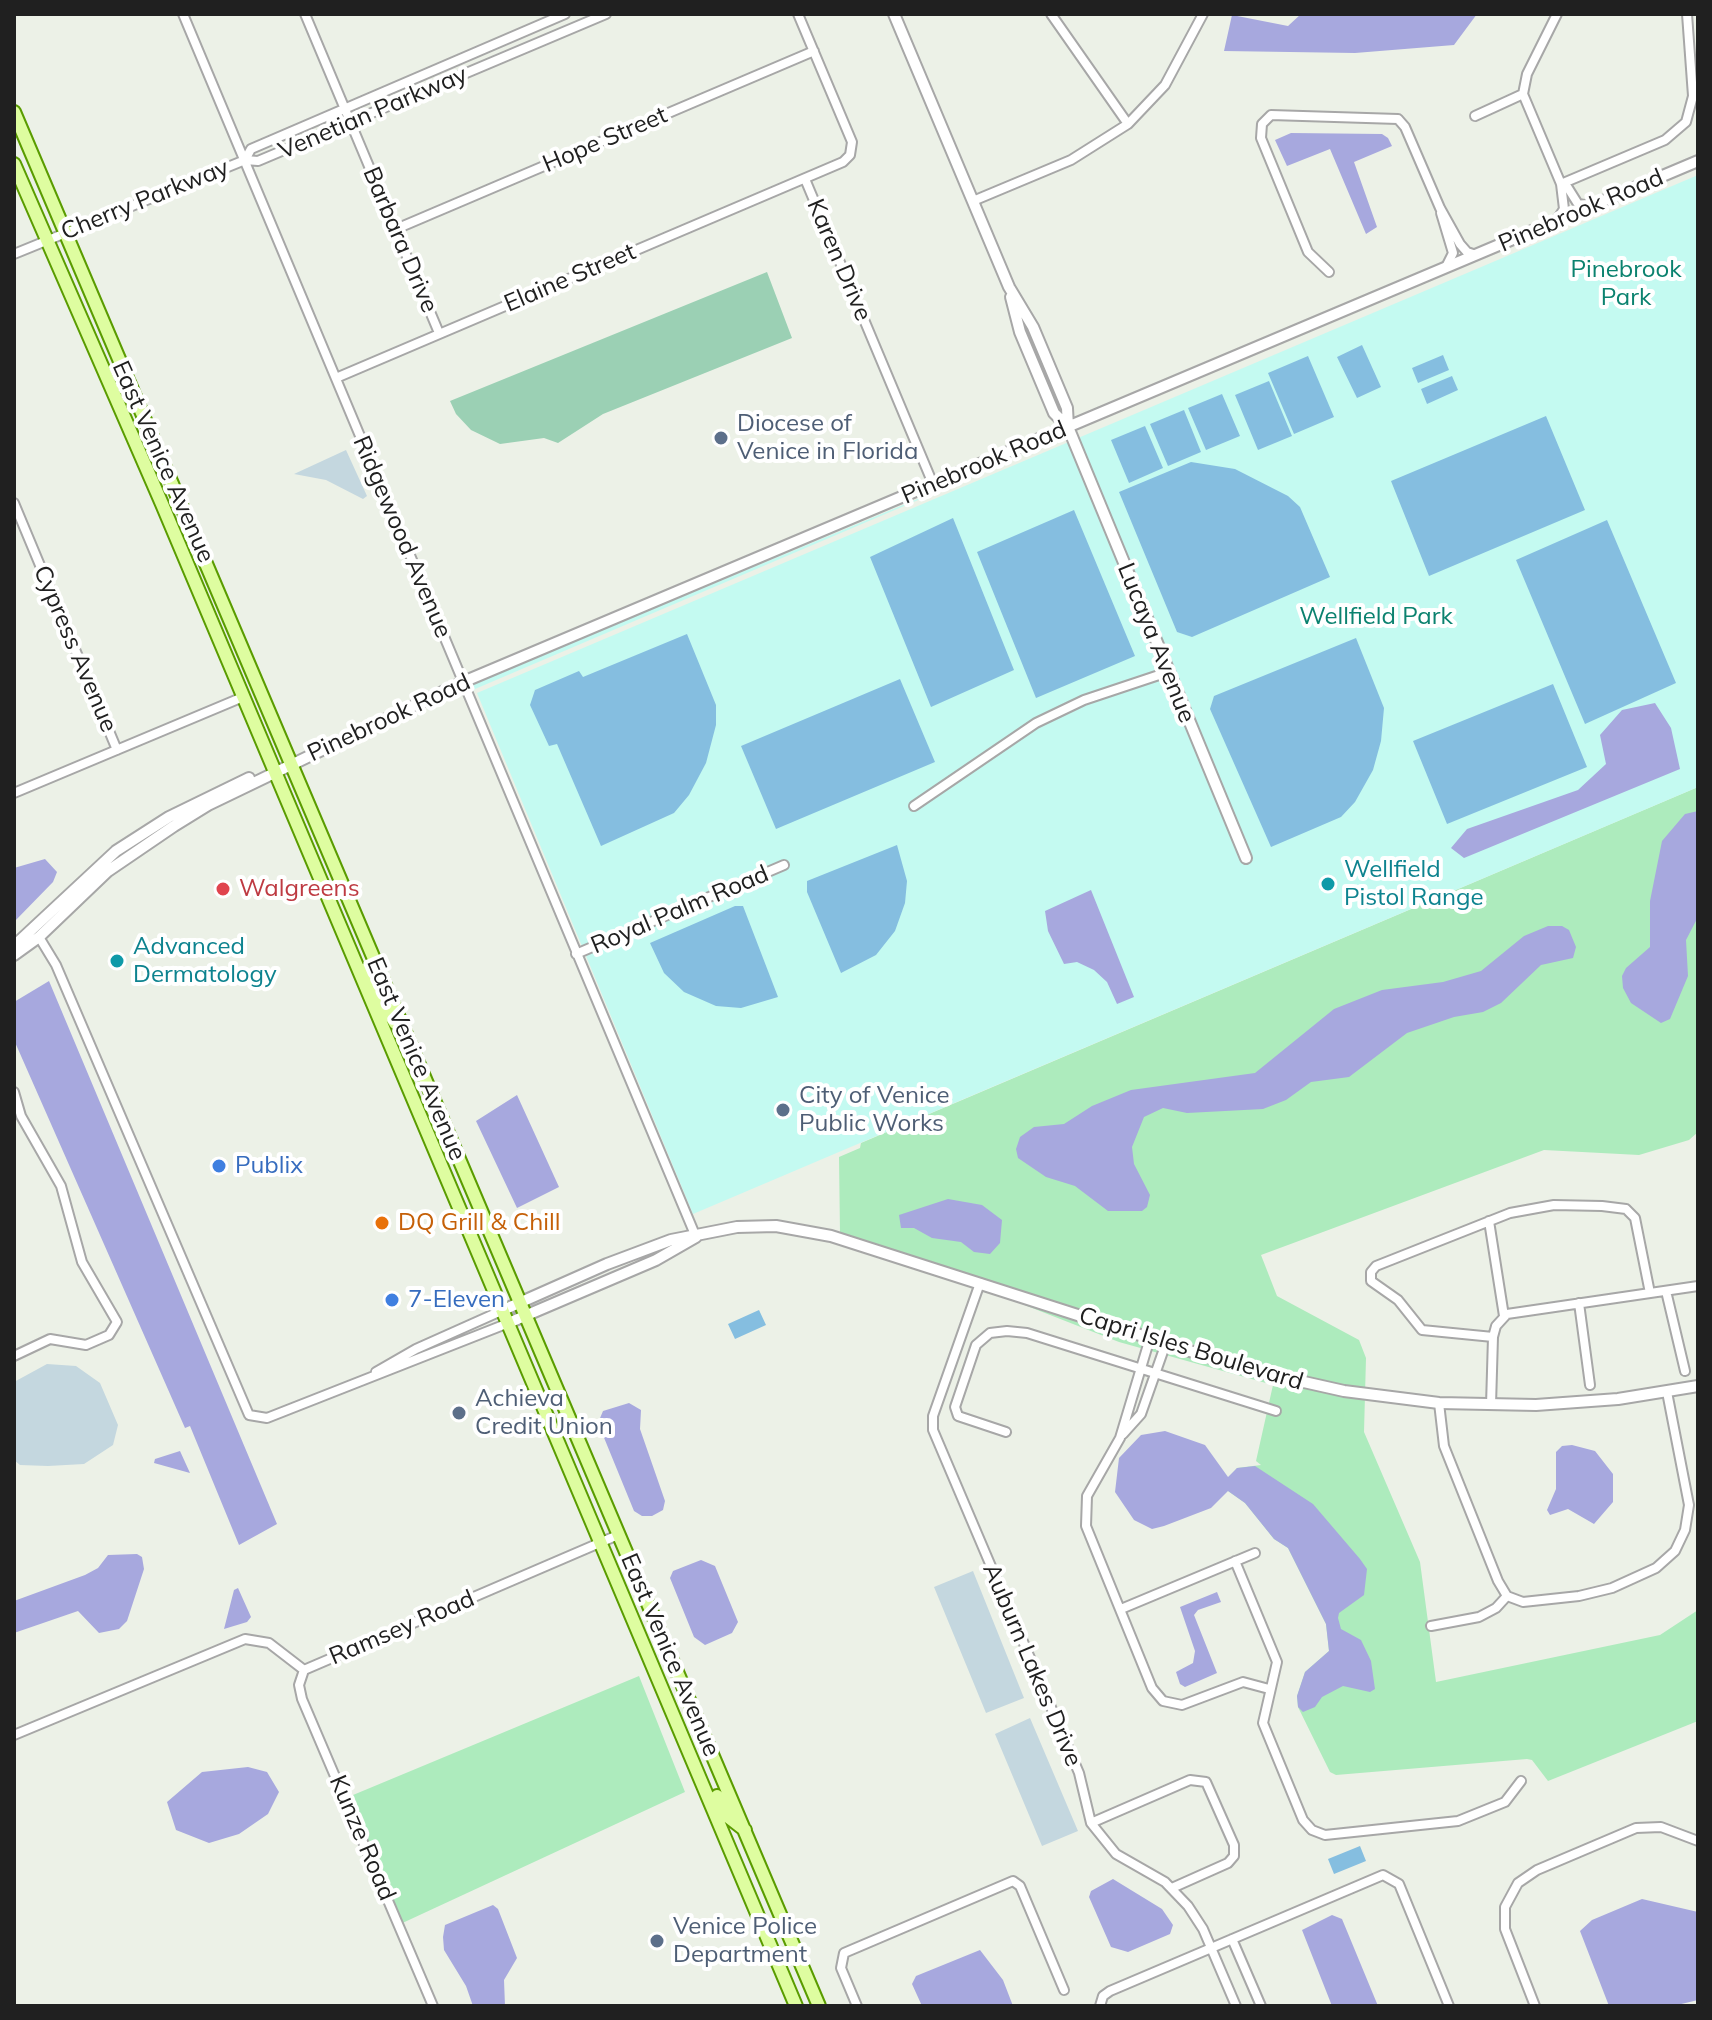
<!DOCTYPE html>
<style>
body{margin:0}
#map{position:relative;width:1712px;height:2020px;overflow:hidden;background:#ecf1e7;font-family:Mulish,sans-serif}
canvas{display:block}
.frame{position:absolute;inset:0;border:16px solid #202020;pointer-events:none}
</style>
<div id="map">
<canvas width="1712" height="2020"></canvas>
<div class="frame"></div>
</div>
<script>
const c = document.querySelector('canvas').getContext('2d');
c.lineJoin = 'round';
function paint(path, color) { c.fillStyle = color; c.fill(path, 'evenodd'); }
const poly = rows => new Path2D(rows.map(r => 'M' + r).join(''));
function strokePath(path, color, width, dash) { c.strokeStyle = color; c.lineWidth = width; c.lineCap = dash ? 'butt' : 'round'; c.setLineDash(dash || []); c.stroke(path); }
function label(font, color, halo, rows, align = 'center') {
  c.font = font + ' Mulish,sans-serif'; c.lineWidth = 8; c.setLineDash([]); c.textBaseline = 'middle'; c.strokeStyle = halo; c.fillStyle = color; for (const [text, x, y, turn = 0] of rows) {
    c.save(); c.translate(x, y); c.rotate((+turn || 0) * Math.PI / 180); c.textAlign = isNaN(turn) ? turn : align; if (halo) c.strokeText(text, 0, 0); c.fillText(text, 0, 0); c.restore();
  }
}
paint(poly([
 [1698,787,1698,1132,1689,1140,1639,1155,1544,1150,1261,1255,1277,1296,1359,1340,1366,1358,1364,1432,1420,1562,1436,1682,1660,1635,1698,1610,1698,1721,1548,1781,1532,1760,1527,1759,1336,1775,1330,1772,1298,1707,1297,1696,1305,1672,1329,1651,1326,1624,1288,1548,1274,1539,1245,1503,1228,1491,1229,1477,1237,1468,1261,1465,1256,1461,1273,1385,1119,1342,999,1295,1244,1374,1283,1384,1285,1374,840,1233,839,1157,860,1148,861,1143],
 [639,1676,685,1792,396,1926,341,1800]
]), '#adebbd');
paint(poly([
 [767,272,792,338,603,414,558,443,544,438,500,444,471,430,456,414,450,401]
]), '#9bd0b4');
paint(poly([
 [346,450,367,496,363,499,326,480,294,474],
 [47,1364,76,1366,100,1383,118,1425,113,1445,84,1464,48,1466,20,1465,14,1460,14,1382],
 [973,1571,1024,1698,986,1713,934,1587],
 [1030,1718,1078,1831,1042,1846,995,1734]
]), '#c4d7df');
paint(poly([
 [1698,175,1698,787,693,1214,477,693],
 [1033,451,475,689,472,693,467,686]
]), '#c4faf1');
paint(poly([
 [1362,345,1381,387,1357,398,1337,357],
 [1443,355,1449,370,1418,383,1412,368],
 [1308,356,1334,417,1294,434,1268,373],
 [1452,376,1458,390,1427,404,1421,389],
 [1269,381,1292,436,1258,450,1235,395],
 [1222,394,1240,436,1206,450,1188,408],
 [1184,410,1201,452,1168,466,1150,424],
 [1546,416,1585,510,1429,576,1391,481],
 [1145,426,1163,468,1129,483,1111,440],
 [1191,462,1235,469,1288,496,1300,507,1330,577,1192,637,1177,632,1119,492],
 [1074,510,1135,656,1036,698,977,552],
 [953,518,1014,670,931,707,870,557],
 [1607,520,1676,683,1585,724,1516,560],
 [687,634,716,705,716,725,706,763,689,795,674,813,601,846,557,744,549,746,530,705,535,690,579,671,583,677],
 [1356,638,1384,708,1381,741,1373,770,1355,802,1341,817,1271,847,1210,709,1214,696],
 [900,679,935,762,776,829,741,746],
 [1553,684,1587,767,1447,824,1413,741],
 [897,845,907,881,905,903,895,931,876,955,841,973,807,892,807,881],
 [735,906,743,906,778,997,741,1008,716,1006,684,992,664,973,650,943],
 [759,1310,766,1325,735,1339,728,1324],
 [1360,1846,1366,1861,1334,1874,1328,1859]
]), '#85bee0');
paint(poly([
 [1301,14,1477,14,1454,45,1355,53,1224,51,1232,15,1288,26],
 [1291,133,1382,134,1388,138,1392,146,1354,162,1377,227,1366,234,1330,149,1287,166,1275,140],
 [1655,703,1671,728,1680,769,1464,858,1451,848,1467,829,1578,790,1606,764,1600,735,1622,710],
 [1698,811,1698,917,1686,940,1688,976,1670,1019,1661,1023,1631,1003,1623,988,1622,976,1626,968,1650,947,1650,901,1662,841,1685,814],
 [45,859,57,872,53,882,14,922,14,868],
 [1091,890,1134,997,1117,1004,1107,982,1094,970,1077,962,1064,964,1048,931,1045,911],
 [1548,926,1562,926,1569,930,1576,947,1573,958,1541,965,1501,1003,1483,1012,1454,1017,1407,1033,1349,1077,1311,1082,1286,1100,1263,1109,1187,1113,1163,1108,1144,1117,1132,1147,1134,1164,1150,1195,1147,1207,1142,1211,1108,1211,1075,1186,1046,1177,1018,1158,1016,1149,1020,1137,1034,1127,1064,1124,1092,1106,1131,1090,1255,1073,1334,1009,1382,990,1443,982,1481,971,1524,936],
 [49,981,277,1524,239,1545,190,1426,185,1428,14,1040,14,1002],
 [517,1095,559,1187,517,1208,476,1121],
 [948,1199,982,1205,1002,1220,1000,1243,990,1254,974,1252,961,1242,932,1238,914,1228,901,1228,899,1215],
 [629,1403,641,1410,640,1429,665,1501,663,1510,652,1516,642,1516,634,1511,598,1423,603,1411],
 [1165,1431,1205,1445,1228,1477,1237,1468,1255,1466,1313,1504,1360,1559,1367,1569,1364,1595,1339,1613,1338,1618,1341,1629,1361,1640,1371,1661,1375,1689,1370,1692,1343,1686,1322,1697,1315,1707,1303,1712,1298,1707,1297,1696,1305,1672,1329,1651,1326,1624,1288,1548,1274,1539,1245,1503,1228,1491,1211,1508,1164,1526,1152,1529,1134,1520,1115,1492,1119,1458,1141,1435],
 [1572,1445,1595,1451,1613,1474,1613,1502,1594,1524,1568,1509,1550,1515,1547,1510,1556,1489,1556,1452,1562,1446],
 [180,1451,190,1473,154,1463,155,1459],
 [137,1554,142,1557,144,1569,127,1621,119,1629,99,1633,78,1611,14,1633,14,1601,85,1575,98,1568,108,1555],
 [701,1560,715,1566,738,1622,732,1633,705,1645,694,1637,670,1578,673,1571],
 [238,1588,251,1617,247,1622,224,1629,234,1590],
 [1217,1592,1221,1602,1198,1610,1194,1615,1217,1673,1185,1687,1180,1684,1176,1672,1193,1663,1195,1651,1180,1607],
 [248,1767,267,1772,279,1792,268,1814,239,1834,209,1843,176,1830,167,1802,202,1772],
 [1113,1879,1162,1909,1173,1925,1170,1934,1128,1952,1111,1947,1089,1897,1091,1891],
 [1642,1899,1698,1912,1698,2000,1673,2006,1609,2006,1580,1931,1592,1920],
 [493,1905,498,1909,517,1958,504,1980,505,2006,473,2006,466,1986,444,1950,443,1937,445,1925],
 [1332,1915,1342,1919,1378,2006,1332,2006,1302,1930],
 [980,1950,1003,1980,1013,2006,922,2006,912,1984,916,1976]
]), '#a7a8de');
const minor = poly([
 [183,14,696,1237],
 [305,14,439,333],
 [1051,14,1128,124],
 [1523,94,1561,184,1564,209,1556,221],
 [1475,116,1523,94,1527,74,1557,14],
 [245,160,251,149,565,14],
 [805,179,933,484],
 [1561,184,1665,140,1686,122,1693,96,1687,14],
 [1561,184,1568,188,1578,204,1591,206],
 [973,201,1071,160,1128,124,1165,85,1203,14],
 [1441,213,1453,253,1446,267],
 [396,229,814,51],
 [14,254,245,160,258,161,606,14],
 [1329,272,1308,252,1261,138,1262,124,1271,115,1398,119,1405,127,1440,208,1460,244,1467,252,1476,255],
 [336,378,843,162,850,155,852,142,798,14],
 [14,503,117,750],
 [14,793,243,697],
 [914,806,1036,723,1084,700,1168,672],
 [39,937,56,965,249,1415,267,1418,506,1324],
 [576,954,784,865],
 [14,1092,21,1116,61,1186,82,1262,117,1322,109,1335,86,1345,50,1339,14,1356],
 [1489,1221,1504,1316],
 [980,1283,933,1416,933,1430,1079,1773,1091,1823,1116,1854,1165,1882,1188,1906,1203,1929,1236,2006],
 [1666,1291,1685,1371],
 [1579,1303,1590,1385],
 [1493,1337,1422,1330,1398,1300,1371,1281,1371,1272,1376,1266,1510,1213,1554,1205,1602,1206,1626,1209,1635,1218,1650,1293],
 [1150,1338,1120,1438,1087,1496,1086,1526,1152,1688,1163,1701,1182,1705,1243,1682,1269,1689],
 [376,1372,416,1349,501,1311],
 [1439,1403,1444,1446,1498,1581,1507,1596,1523,1602,1579,1596,1612,1588,1656,1568,1675,1551,1685,1530,1689,1505,1667,1392],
 [1491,1405,1493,1337,1496,1326,1507,1314,1698,1286],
 [1006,1432,958,1416,955,1407,976,1345,990,1333,1007,1331,1027,1333,1276,1411],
 [1123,1434,1141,1414,1166,1343],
 [1235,1561,1277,1662,1263,1723,1303,1820,1312,1830,1325,1835,1458,1821,1505,1802,1521,1781],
 [1121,1609,1255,1553],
 [1431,1626,1479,1617,1496,1608,1507,1596],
 [304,1670,299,1685,302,1699,433,2006],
 [304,1670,618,1535],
 [14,1735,245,1639,269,1643,304,1670],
 [1091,1823,1190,1780,1206,1782,1234,1845,1234,1856,1228,1863,1172,1888],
 [1232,1939,1261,2006],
 [857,2006,841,1968,844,1953,1013,1881,1020,1886,1064,1990],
 [1100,2006,1103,1996,1110,1991,1383,1875,1399,1884,1449,2006],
 [1535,2006,1505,1929,1505,1907,1518,1883,1537,1870,1636,1828,1661,1827,1698,1841]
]);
const tertiary = poly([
 [894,14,1009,287,1033,327,1067,408,1068,427,1246,858],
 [1011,297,1020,332,1054,413,1068,427],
 [14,946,116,851,169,817,249,778],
 [14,955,39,937,108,871,174,826,208,805,463,682,1698,161],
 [501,1311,607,1264,671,1240,737,1227,776,1226,831,1236,1246,1369,1344,1391,1439,1403,1536,1405,1618,1399,1698,1386],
 [506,1324,656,1260,696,1237]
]);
const primary = poly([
 [14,112,819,2006],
 [14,164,162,504,796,2006],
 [363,970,395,1023],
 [717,1796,727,1816,745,1830]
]);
strokePath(minor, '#a7a7a7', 12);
strokePath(tertiary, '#a7a7a7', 14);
strokePath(primary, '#5a9c00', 16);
strokePath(minor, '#fff', 8);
strokePath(tertiary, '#fff', 10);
strokePath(primary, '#defda0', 12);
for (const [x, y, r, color] of [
 [721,438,8,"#5c6f8a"],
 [1328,884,8,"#0f9aa8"],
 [223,889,8,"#e0444e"],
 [117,961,8,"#0f9aa8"],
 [783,1110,8,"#5c6f8a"],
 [219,1166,8,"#3f7fe0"],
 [382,1223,8,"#e8710a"],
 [392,1300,8,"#3f7fe0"],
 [459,1413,8,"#5c6f8a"],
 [657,1941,8,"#5c6f8a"]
]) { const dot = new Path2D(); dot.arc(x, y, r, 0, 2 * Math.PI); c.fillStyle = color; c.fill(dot); strokePath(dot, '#fff', 3); }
label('24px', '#202020', '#fff', [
 ["Venetian Parkway",373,113,-23],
 ["Hope Street",605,140,-23],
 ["Cherry Parkway",145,200,-22],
 ["Pinebrook Road",1581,211,-23],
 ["Barbara Drive",400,240,67],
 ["Karen Drive",839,260,67],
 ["Elaine Street",570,278,-23],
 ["East Venice Avenue",163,462,66],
 ["Pinebrook Road",984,463,-23],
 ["Ridgewood Avenue",402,537,67],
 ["Lucaya Avenue",1156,643,68],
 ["Cypress Avenue",75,649,67],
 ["Pinebrook Road",389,718,-25],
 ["Royal Palm Road",680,910,-23],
 ["East Venice Avenue",416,1059,67],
 ["Capri Isles Boulevard",1191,1349,17],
 ["Ramsey Road",402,1628,-23],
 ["East Venice Avenue",670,1655,67],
 ["Auburn Lakes Drive",1032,1665,67],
 ["Kunze Road",362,1838,67]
]);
label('24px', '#0b826f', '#fff', [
 ["Pinebrook",1626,270],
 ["Park",1626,298],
 ["Wellfield Park",1376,617]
]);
label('24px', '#4e5e75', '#fff', [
 ["Diocese of",737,424],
 ["Venice in Florida",737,452],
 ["City of Venice",799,1096],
 ["Public Works",799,1124],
 ["Achieva",475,1399],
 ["Credit Union",475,1427],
 ["Venice Police",673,1927],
 ["Department",673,1955]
], 'left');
label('24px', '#0d838f', '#fff', [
 ["Wellfield",1344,870],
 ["Pistol Range",1344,898],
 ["Advanced",133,947],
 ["Dermatology",133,975]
], 'left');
label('24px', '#be3a42', '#fff', [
 ["Walgreens",239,889]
], 'left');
label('24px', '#366cbe', '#fff', [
 ["Publix",235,1166],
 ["7-Eleven",408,1300]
], 'left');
label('24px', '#c56008', '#fff', [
 ["DQ Grill & Chill",398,1223]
], 'left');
</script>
